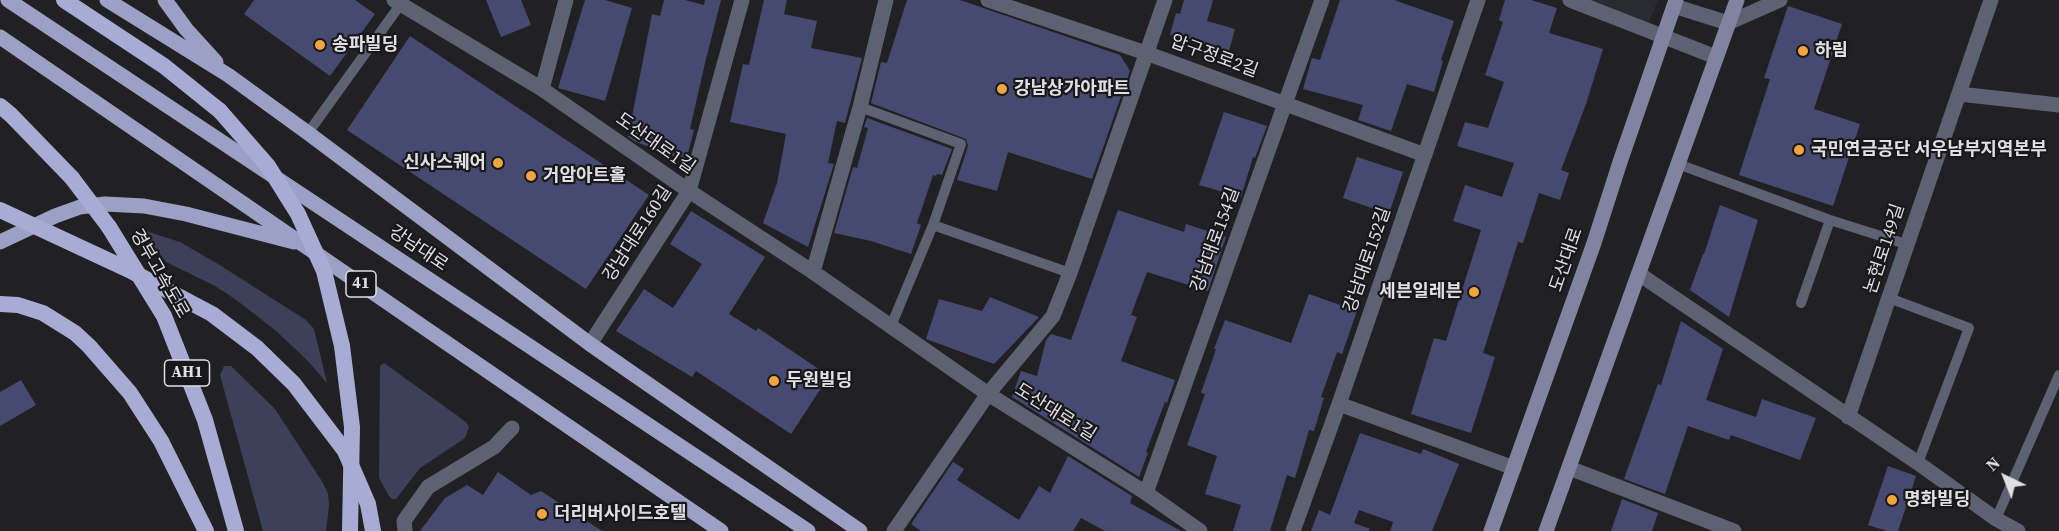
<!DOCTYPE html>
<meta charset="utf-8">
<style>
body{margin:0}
#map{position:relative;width:2059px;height:531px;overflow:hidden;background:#212124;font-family:"Source Serif 4",serif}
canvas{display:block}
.north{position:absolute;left:1975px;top:447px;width:60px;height:60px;-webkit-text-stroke:4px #18181a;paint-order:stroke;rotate:317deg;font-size:16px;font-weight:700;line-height:24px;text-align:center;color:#e0e0e2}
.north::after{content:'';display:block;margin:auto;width:21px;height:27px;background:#e0e0e2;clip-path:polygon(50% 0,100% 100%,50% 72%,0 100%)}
</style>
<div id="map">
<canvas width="2059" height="531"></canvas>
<div class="north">N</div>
</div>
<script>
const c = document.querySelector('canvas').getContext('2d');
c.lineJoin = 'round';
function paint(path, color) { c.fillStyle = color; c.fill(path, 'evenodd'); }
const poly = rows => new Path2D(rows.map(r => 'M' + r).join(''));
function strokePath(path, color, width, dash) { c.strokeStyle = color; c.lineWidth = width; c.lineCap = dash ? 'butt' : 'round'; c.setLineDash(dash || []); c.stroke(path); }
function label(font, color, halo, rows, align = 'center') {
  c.font = font + ' "Source Serif 4","Noto Sans KR",serif'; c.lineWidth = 4.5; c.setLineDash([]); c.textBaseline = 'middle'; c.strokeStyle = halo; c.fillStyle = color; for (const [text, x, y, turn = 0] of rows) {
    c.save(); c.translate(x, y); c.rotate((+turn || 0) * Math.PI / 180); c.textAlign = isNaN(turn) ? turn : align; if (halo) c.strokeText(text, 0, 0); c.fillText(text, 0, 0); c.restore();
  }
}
paint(poly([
 [1584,0,1658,0,1648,25]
]), '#292a32');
paint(poly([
 [140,229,180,242,218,264,306,320,314,329,327,383,307,360,275,330,235,299,215,286,166,262],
 [384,363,466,422,469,427,465,438,420,468,396,499,392,499,389,496,379,478,380,366],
 [224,366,231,366,275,409,323,483,328,494,329,506,326,531,263,531,223,386,220,375]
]), '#3e4059');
paint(poly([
 [254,0,355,0,375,14,330,76,244,14],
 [486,0,521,0,531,25,501,37],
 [585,0,605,0,632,8,605,101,558,88],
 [664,0,685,0,704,5,705,0,721,0,705,63,690,129,694,130,686,161,636,142,628,137,652,14,660,16],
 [764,0,787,0,784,14,817,21,811,48,862,58,845,123,837,121,828,163,834,164,808,247,763,223,777,183,786,134,730,122,743,64,749,65],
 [907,0,960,0,1120,55,1130,71,1092,179,1008,152,997,191,957,180,968,146,966,139,871,103,881,62,887,63],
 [1184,0,1213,0,1207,21,1235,29,1229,51,1170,35,1176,13,1180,14],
 [1340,0,1394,0,1454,21,1441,60,1443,61,1434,92,1407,84,1391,131,1358,120,1363,105,1303,89,1312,58,1320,60],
 [1505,0,1531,0,1557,8,1549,33,1603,49,1586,104,1561,170,1569,173,1560,200,1539,193,1523,243,1518,242,1483,353,1495,357,1471,433,1411,414,1434,338,1446,341,1481,230,1453,221,1465,185,1502,197,1514,163,1457,146,1465,122,1488,128,1504,82,1485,75,1503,22,1499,20],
 [1788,6,1842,24,1814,109,1860,124,1833,206,1739,175,1770,79,1764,78],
 [410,36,649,195,586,289,347,130],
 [1224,112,1267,126,1255,158,1253,157,1241,197,1199,185],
 [867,118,952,149,942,175,937,174,936,176,933,175,917,223,921,225,911,254,871,241,834,233,853,167,857,168,868,128,864,127],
 [1357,157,1403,172,1389,214,1343,198],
 [1720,205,1758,220,1729,317,1690,290,1703,254,1704,254],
 [1118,210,1184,232,1186,224,1226,237,1208,291,1147,272,1131,315,1137,317,1121,361,1175,380,1167,403,1165,402,1146,452,1148,453,1139,477,1012,397,1021,371,1037,376,1046,340,1051,334,1071,340],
 [691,211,765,257,729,314,756,331,758,328,829,376,791,434,696,371,692,377,616,331,644,289,673,308,702,264,670,244],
 [1309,294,1357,311,1342,354,1337,352,1321,397,1324,398,1314,431,1309,430,1295,478,1287,475,1270,531,1233,531,1241,505,1205,494,1217,456,1187,445,1205,394,1201,393,1216,349,1214,349,1225,320,1291,343],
 [990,297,1039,317,994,364,926,339,939,299,982,311],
 [1681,321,1723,349,1706,400,1756,417,1762,399,1816,418,1800,460,1731,435,1729,440,1688,426,1665,494,1624,479,1658,384,1661,385],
 [21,380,36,405,0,426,0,392],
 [1360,433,1421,454,1423,449,1459,464,1432,531,1390,531,1393,522,1359,510,1354,523,1370,529,1369,531,1311,531,1319,510,1330,515],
 [1068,456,1132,496,1130,503,1181,531,1105,531,1081,518,1073,531,921,531,911,524,953,462,964,469,957,480,1019,520,1039,486,1050,493],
 [1888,466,1916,476,1898,531,1887,531,1868,525],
 [498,472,531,495,541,491,602,531,420,531,445,498,467,485,483,495],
 [1622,499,1658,513,1652,531,1611,531]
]), '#474a70');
strokePath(poly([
 [860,107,961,144,933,225,891,326],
 [308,133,400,5],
 [1678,164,1830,220,1906,244],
 [933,225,1070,273],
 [1889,298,1969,328,1918,463],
 [1801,303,1830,220],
 [1996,519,2059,375]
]), '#5e6172', 10);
strokePath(poly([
 [394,0,542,89,689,191,813,272,988,394,1146,493,1200,531],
 [988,0,1146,53,1425,155],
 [1570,0,1716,57],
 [1674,6,1728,23,1780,0],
 [542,89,566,0],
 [1959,94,2059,105],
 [813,272,860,107,886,0],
 [1639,274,1918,463,1996,519,2018,531],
 [590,344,689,191,742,0],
 [1339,404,1514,468],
 [1848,417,1991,0],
 [1569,468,1734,531],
 [1146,493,1322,0],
 [405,531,404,521,428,487,494,447,512,428],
 [894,531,988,394,1053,316,1070,273,1165,0],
 [1293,531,1339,404,1478,0]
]), '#5e6172', 15);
strokePath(poly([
 [1491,531,1594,243,1620,162,1676,0],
 [1546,531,1737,0]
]), '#8184a1', 15);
strokePath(poly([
 [8,0,808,531],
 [107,0,228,75,308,133,590,344,860,531],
 [165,0,186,29,216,62],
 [0,37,721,531],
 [0,242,55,216,80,207,105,204,144,206,186,214,294,242]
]), '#9ca0c5', 15);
strokePath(poly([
 [64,0,164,66,220,111],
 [0,106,11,115,72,178],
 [109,227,164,316,205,420,236,531],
 [0,304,18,305,43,313,75,333,89,346,130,393,161,441,206,531],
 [342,346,352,427,350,531]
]), '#a8acd5', 16);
strokePath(poly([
 [220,111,268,166,298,214,324,271,342,346],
 [72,178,109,227],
 [0,210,129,270,212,314,257,348,294,384,345,451,368,504,373,531]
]), '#a8acd5', 16);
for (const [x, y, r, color] of [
 [320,45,6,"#f1a540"],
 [1803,51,6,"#f1a540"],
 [1002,89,6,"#f1a540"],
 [1799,150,6,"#f1a540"],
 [498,163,6,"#f1a540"],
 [531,176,6,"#f1a540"],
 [1474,292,6,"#f1a540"],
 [774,381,6,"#f1a540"],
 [1892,500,6,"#f1a540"],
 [542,514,6,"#f1a540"]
]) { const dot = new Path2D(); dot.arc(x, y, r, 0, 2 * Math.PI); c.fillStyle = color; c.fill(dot); strokePath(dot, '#18181a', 2); }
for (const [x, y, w] of [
 [361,284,30],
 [187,373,45]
]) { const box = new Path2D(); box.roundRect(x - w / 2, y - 13, w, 26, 4.5); c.fillStyle = '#18181a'; c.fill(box); strokePath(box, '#e0e0e2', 1.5); }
label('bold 16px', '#e0e0e2', null, [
 ["41",361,284],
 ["AH1",187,373]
]);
label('bold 18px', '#e0e0e2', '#18181a', [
 ["송파빌딩",332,45],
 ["하림",1815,51],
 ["강남상가아파트",1014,89],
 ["국민연금공단 서우남부지역본부",1811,150],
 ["신사스퀘어",486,163,"right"],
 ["거암아트홀",543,176],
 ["세븐일레븐",1462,292,"right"],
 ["두원빌딩",786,381],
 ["명화빌딩",1904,500],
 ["더리버사이드호텔",554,514]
], 'left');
label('18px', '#e0e0e2', '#18181a', [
 ["압구정로2길",1214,57,20],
 ["도산대로1길",655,144,35],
 ["강남대로160길",638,234,-57],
 ["강남대로154길",1216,240,-70],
 ["강남대로",418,249,34],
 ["논현로149길",1885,249,-72],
 ["강남대로152길",1368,260,-71],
 ["도산대로",1567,260,-71],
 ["경부고속도로",159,274,60],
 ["도산대로1길",1055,413,32]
]);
</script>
